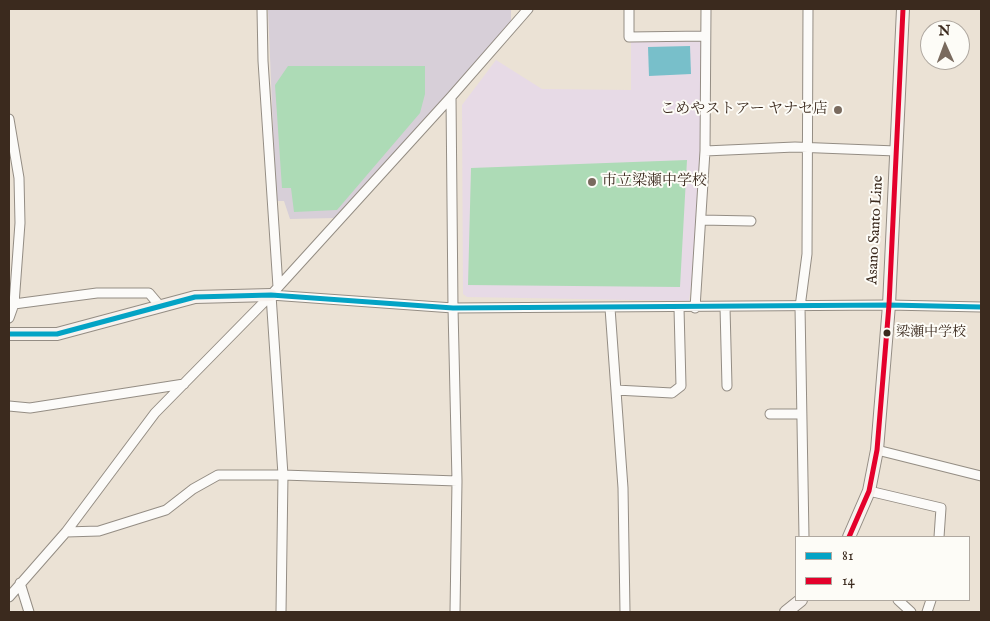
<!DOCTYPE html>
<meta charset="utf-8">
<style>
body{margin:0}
#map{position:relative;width:990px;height:621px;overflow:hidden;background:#ebe2d5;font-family:"IM FELL English",serif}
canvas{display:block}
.frame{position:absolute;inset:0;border:10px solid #3b2a1e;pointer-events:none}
.legend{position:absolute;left:795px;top:536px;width:175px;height:65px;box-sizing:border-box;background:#fdfcf7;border:1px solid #afa8a0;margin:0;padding:6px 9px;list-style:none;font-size:15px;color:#3b2a1e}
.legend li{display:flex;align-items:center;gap:10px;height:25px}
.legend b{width:25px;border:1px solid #afa8a0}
.north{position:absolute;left:920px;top:20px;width:50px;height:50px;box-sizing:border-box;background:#fdfcf7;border:1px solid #afa8a0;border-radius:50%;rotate:358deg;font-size:14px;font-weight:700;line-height:20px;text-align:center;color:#3b2a1e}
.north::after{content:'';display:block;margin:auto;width:18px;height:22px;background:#796a5e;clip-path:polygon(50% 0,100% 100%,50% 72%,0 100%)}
</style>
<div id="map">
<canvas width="990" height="621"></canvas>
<div class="frame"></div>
<ul class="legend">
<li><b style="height:6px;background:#03a3c5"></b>81</li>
<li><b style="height:6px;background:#e4002b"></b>14</li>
</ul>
<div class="north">N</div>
</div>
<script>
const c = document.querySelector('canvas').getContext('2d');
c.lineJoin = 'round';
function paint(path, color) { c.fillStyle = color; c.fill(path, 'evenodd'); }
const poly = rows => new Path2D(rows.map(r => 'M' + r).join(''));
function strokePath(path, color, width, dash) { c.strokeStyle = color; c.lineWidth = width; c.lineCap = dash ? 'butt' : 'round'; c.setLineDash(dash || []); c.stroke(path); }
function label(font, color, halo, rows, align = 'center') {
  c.font = font + ' "IM FELL English","Noto Serif JP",serif'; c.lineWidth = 4; c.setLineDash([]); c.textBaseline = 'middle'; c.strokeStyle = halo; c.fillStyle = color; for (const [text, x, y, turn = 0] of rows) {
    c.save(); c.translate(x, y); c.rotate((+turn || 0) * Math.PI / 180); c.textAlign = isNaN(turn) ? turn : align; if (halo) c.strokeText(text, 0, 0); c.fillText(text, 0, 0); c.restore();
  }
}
paint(poly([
 [697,37,701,42,702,146,694,264,689,301,467,297,463,294,462,105,496,60,542,89,631,90,631,40]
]), '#e7dae6');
paint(poly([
 [268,9,511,9,511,24,335,218,290,219,284,201,276,201]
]), '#d7cfd8');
paint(poly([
 [288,66,425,66,425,94,420,113,337,210,294,212,291,188,282,188,275,85],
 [687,160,680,287,468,285,471,168]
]), '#addbb6');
paint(poly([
 [690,46,691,74,649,76,648,47]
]), '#78bfca');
const street = poly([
 [262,9,263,61,278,287],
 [629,9,629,37,705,36],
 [451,97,453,308,457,481,455,612],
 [9,119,19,178,20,223,14,304],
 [705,151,795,147,896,151],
 [701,220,751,221],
 [271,295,453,308,889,305,981,307],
 [271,295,283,475,281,612],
 [725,307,727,386],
 [610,308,623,488,625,612],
 [695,308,705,151,706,9],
 [9,318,14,304,97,293,149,293,160,306],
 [616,390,672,393,681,386,679,308],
 [9,406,30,408,184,384],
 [770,414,801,414],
 [877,450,981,476],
 [869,491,941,508,939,537],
 [66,532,99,531,166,510,193,489,218,475,283,475,457,481],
 [804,537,800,307,807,254,808,9],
 [20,583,29,612],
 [9,597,66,532,155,413,271,295,451,97,528,9],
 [898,600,911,612],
 [927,612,931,600]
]);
const secondary = poly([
 [9,334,57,334,195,297,271,295],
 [849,537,869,491,877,450,889,305,903,9],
 [786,612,801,600]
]);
strokePath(street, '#948d84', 11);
strokePath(secondary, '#948d84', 14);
strokePath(street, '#fcfbf9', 9);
strokePath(secondary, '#f7f2ee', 12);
strokePath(poly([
 [9,334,57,334,195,297,271,295,453,308,889,305,981,307]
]), '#03a3c5', 5);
strokePath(poly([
 [849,537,869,491,877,450,889,305,903,9]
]), '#e4002b', 5);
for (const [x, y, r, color] of [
 [838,110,5,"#796a5e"],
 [592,182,5,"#796a5e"],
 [887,333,4.5,"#3b2a1e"]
]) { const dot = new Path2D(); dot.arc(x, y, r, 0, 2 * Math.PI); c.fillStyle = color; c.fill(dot); strokePath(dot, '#fdfcf7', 2); }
label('14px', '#3b2a1e', '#fdfcf7', [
 ["梁瀬中学校",896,333]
], 'left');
label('15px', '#3b2a1e', '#fdfcf7', [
 ["こめやストアー ヤナセ店",828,110],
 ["市立梁瀬中学校",602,182,"left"]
], 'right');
label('15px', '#3b2a1e', '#fdfcf7', [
 ["Asano Santo Line",876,230,-87]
]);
</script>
